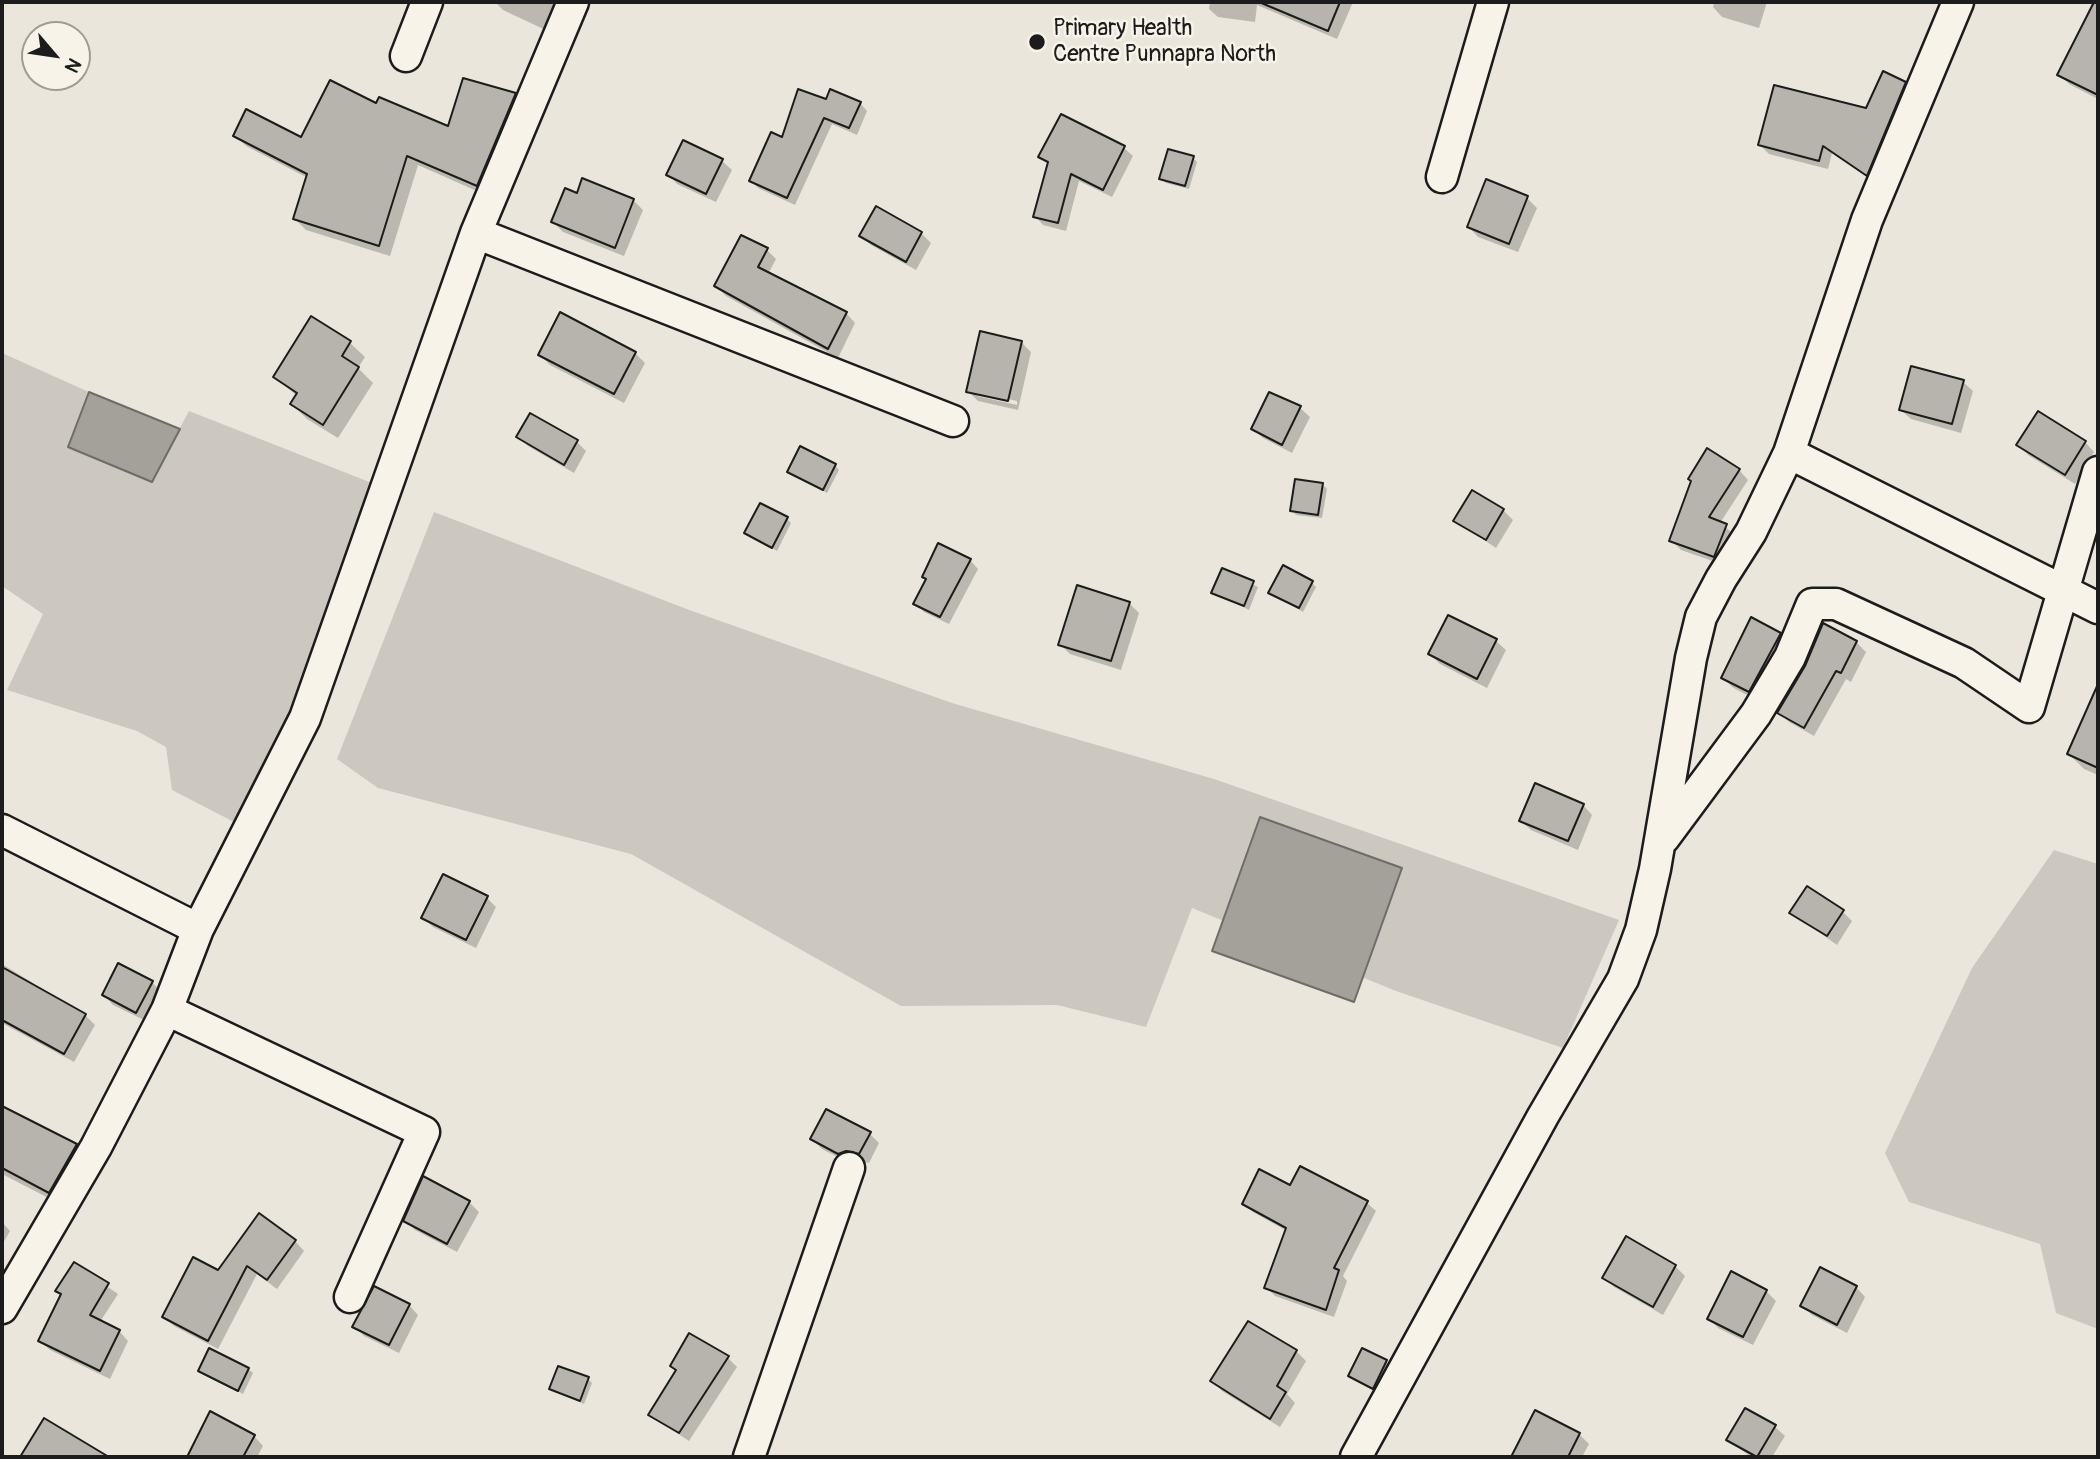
<!DOCTYPE html>
<style>
body{margin:0}
#map{position:relative;width:2100px;height:1459px;overflow:hidden;background:#eae6dc;font-family:Pangolin,sans-serif}
canvas{display:block}
.frame{position:absolute;inset:0;border:4px solid #1c1c1c;pointer-events:none}
.north{position:absolute;left:21px;top:21px;width:70px;height:70px;box-sizing:border-box;background:#f7f3e8;border:2px solid #9f9d96;border-radius:50%;rotate:119deg;font-size:19px;font-weight:700;line-height:28px;text-align:center;color:#1c1c1c}
.north::after{content:'';display:block;margin:auto;width:24px;height:32px;background:#1c1c1c;clip-path:polygon(50% 0,100% 100%,50% 72%,0 100%)}
</style>
<div id="map">
<canvas width="2100" height="1459"></canvas>
<div class="frame"></div>
<div class="north">N</div>
</div>
<script>
const c = document.querySelector('canvas').getContext('2d');
c.lineJoin = 'round';
function paint(path, color) { c.fillStyle = color; c.fill(path, 'evenodd'); }
const poly = rows => new Path2D(rows.map(r => 'M' + r).join(''));
function strokePath(path, color, width, dash) { c.strokeStyle = color; c.lineWidth = width; c.lineCap = dash ? 'butt' : 'round'; c.setLineDash(dash || []); c.stroke(path); }
function label(font, color, halo, rows, align = 'center') {
  c.font = font + ' Pangolin,sans-serif'; c.lineWidth = 5; c.setLineDash([]); c.textBaseline = 'middle'; c.strokeStyle = halo; c.fillStyle = color; for (const [text, x, y, turn = 0] of rows) {
    c.save(); c.translate(x, y); c.rotate((+turn || 0) * Math.PI / 180); c.textAlign = isNaN(turn) ? turn : align; if (halo) c.strokeText(text, 0, 0); c.fillText(text, 0, 0); c.restore();
  }
}
paint(poly([
 [2,353,89,392,69,447,151,482,189,411,377,485,306,678,236,823,172,790,166,747,137,731,7,690,43,614,2,586],
 [434,512,692,611,952,703,1214,779,1619,920,1563,1048,1396,991,1192,908,1146,1027,1057,1005,901,1006,631,854,378,788,337,759],
 [2054,850,2098,864,2098,1329,2056,1313,2040,1244,1909,1202,1885,1153,1972,968]
]), '#ccc8c0');
const water = poly([
 [89,392,180,429,152,482,68,447,89,392],
 [1260,817,1402,868,1354,1002,1212,951,1260,817]
]);
paint(water, '#a3a19a');
strokePath(water, '#6d6c68', 2);
paint(poly([
 [495,2,564,2,554,34,503,10],
 [1210,2,1353,2,1337,39,1257,5,1255,22,1218,17,1209,9],
 [1714,2,1767,2,1759,28,1722,17,1713,7],
 [2091,11,2098,14,2098,99,2069,84,2059,74],
 [1905,84,1914,93,1876,183,1832,153,1828,169,1769,154,1760,145,1867,110],
 [515,95,526,106,488,196,418,165,390,256,306,230,295,219,308,178,246,146,235,135,302,140,377,106,449,129],
 [827,101,860,103,867,111,857,135,832,124,795,205,758,188,751,180,783,140],
 [1061,116,1124,148,1133,156,1112,197,1079,181,1066,231,1043,225,1035,216,1049,165,1041,157],
 [1193,158,1197,162,1189,189,1166,183,1161,178],
 [722,161,732,170,716,202,677,184,668,174],
 [1487,181,1527,198,1537,208,1518,252,1478,237,1469,227],
 [578,195,633,200,643,210,624,256,563,232,553,222],
 [921,233,931,243,916,270,871,245,861,236],
 [767,250,776,259,768,274,846,313,855,323,838,358,726,296,716,286],
 [312,318,350,343,365,357,358,368,373,383,338,438,307,419,292,404,297,396,275,377],
 [1022,343,1031,352,1018,410,978,401,968,391],
 [977,392,1017,401,1017,405,977,396],
 [635,353,645,363,624,403,550,365,540,355],
 [1963,382,1973,391,1961,433,1911,419,1901,410],
 [1270,394,1300,408,1310,417,1292,453,1263,438,1253,429],
 [518,437,577,442,586,451,574,473,528,446],
 [2085,442,2094,452,2075,484,2028,455,2019,445],
 [835,465,839,470,827,493,789,471],
 [1739,470,1748,480,1720,523,1735,535,1724,565,1681,550,1671,540],
 [1323,485,1327,489,1322,518,1296,515,1292,510],
 [1503,510,1513,520,1496,548,1456,521],
 [787,519,791,523,777,551,747,533],
 [970,560,978,569,949,624,924,612,915,603],
 [1223,570,1258,587,1249,610,1214,592],
 [1312,583,1316,587,1303,612,1270,593],
 [1129,603,1139,613,1121,670,1070,654,1060,644],
 [1449,617,1496,641,1506,650,1487,688,1440,664,1430,654],
 [1780,634,1790,644,1758,701,1732,687,1723,677],
 [1856,642,1866,652,1851,682,1846,679,1814,736,1789,722,1779,713,1807,667],
 [2095,695,2098,696,2098,775,2084,769,2069,754],
 [1583,805,1592,815,1578,850,1531,830,1521,821],
 [487,898,496,907,476,948,433,927,423,918],
 [1843,912,1852,921,1837,945,1792,913],
 [2,964,85,1015,95,1025,74,1062,2,1023],
 [152,982,161,992,146,1021,113,1005,104,995],
 [2,1108,76,1146,91,1160,64,1206,2,1174],
 [870,1134,879,1143,869,1163,857,1160,849,1163,822,1149,812,1139],
 [1301,1168,1367,1203,1376,1211,1343,1276,1347,1281,1334,1317,1275,1296,1266,1287,1287,1231,1253,1212,1244,1203,1291,1187],
 [424,1178,469,1202,479,1212,457,1252,415,1230,405,1220],
 [2,1222,10,1231,2,1245],
 [1627,1238,1675,1266,1685,1276,1663,1315,1614,1287,1605,1278],
 [295,1241,304,1251,277,1289,257,1274,218,1349,174,1326,164,1317,218,1272],
 [74,1264,118,1294,100,1322,119,1331,128,1341,110,1379,50,1350,40,1341,62,1295,58,1291],
 [1856,1287,1865,1297,1847,1333,1812,1315,1802,1306],
 [1766,1291,1776,1301,1753,1345,1718,1328,1709,1318],
 [409,1305,418,1315,399,1353,364,1336,355,1326],
 [1296,1351,1306,1361,1287,1394,1295,1403,1280,1427,1222,1391,1213,1381],
 [727,1357,737,1367,689,1441,650,1415],
 [1386,1362,1390,1366,1377,1392,1350,1376],
 [248,1369,253,1373,243,1394,200,1371],
 [588,1379,592,1383,584,1404,551,1389],
 [1746,1410,1775,1427,1785,1436,1772,1457,1751,1457,1728,1440],
 [1536,1413,1579,1434,1589,1444,1582,1457,1513,1457],
 [211,1414,254,1436,263,1446,257,1457,188,1457]
]), '#0003');
const building = poly([
 [1259,2,1340,2,1328,31,1259,2],
 [2094,2,2098,2,2098,95,2057,75,2094,2],
 [1883,71,1906,82,1867,176,1823,146,1819,161,1758,145,1774,85,1866,108,1883,71],
 [463,78,516,93,477,186,407,156,379,246,293,219,307,174,233,136,246,109,301,137,330,80,376,103,379,97,448,126,463,78],
 [798,89,826,99,830,89,861,102,849,128,824,118,787,198,749,181,771,132,782,137,798,89],
 [1061,114,1125,146,1103,190,1071,174,1058,223,1033,217,1048,162,1038,157,1061,114],
 [683,140,723,159,706,194,666,175,683,140],
 [1168,149,1194,156,1185,186,1159,179,1168,149],
 [582,178,634,199,615,248,551,222,565,188,577,193,582,178],
 [1486,179,1528,196,1509,244,1467,227,1486,179],
 [876,206,922,232,906,262,859,236,876,206],
 [741,235,768,248,758,267,847,312,828,349,714,286,741,235],
 [560,312,636,352,614,394,538,355,560,312],
 [311,316,351,341,342,356,359,367,323,425,290,404,297,393,273,377,311,316],
 [980,331,1022,341,1008,401,966,392,980,331],
 [1911,366,1964,380,1952,424,1899,410,1911,366],
 [1269,392,1301,406,1282,445,1251,429,1269,392],
 [2038,411,2086,441,2065,475,2016,445,2038,411],
 [530,413,578,440,564,465,516,437,530,413],
 [800,446,836,464,823,490,787,472,800,446],
 [1707,448,1740,469,1709,517,1727,524,1714,557,1669,541,1691,481,1688,479,1707,448],
 [1295,479,1323,483,1318,515,1290,511,1295,479],
 [1472,490,1504,509,1486,540,1453,521,1472,490],
 [760,503,788,517,772,548,744,533,760,503],
 [938,543,971,559,940,617,913,604,926,579,922,577,938,543],
 [1283,565,1313,581,1299,608,1268,593,1283,565],
 [1222,568,1254,581,1244,606,1211,593,1222,568],
 [1077,585,1130,602,1111,661,1058,645,1077,585],
 [1448,615,1497,639,1477,679,1428,654,1448,615],
 [1751,617,1781,633,1749,692,1721,678,1751,617],
 [1823,623,1857,641,1841,673,1836,671,1804,728,1777,713,1805,666,1823,623],
 [2098,684,2098,768,2067,754,2098,684],
 [1535,783,1584,804,1568,841,1519,821,1535,783],
 [443,874,488,896,466,940,421,918,443,874],
 [1807,886,1844,910,1827,936,1789,913,1807,886],
 [118,963,153,981,136,1013,102,995,118,963],
 [2,967,86,1014,64,1054,2,1020,2,967],
 [2,1106,77,1144,49,1193,2,1168,2,1106],
 [826,1109,871,1132,859,1154,846,1151,838,1154,810,1139,826,1109],
 [1300,1166,1368,1201,1334,1268,1339,1270,1326,1310,1264,1288,1286,1228,1242,1204,1259,1169,1290,1185,1300,1166],
 [423,1176,470,1201,447,1244,403,1221,423,1176],
 [259,1213,296,1240,267,1280,247,1266,208,1341,162,1317,193,1257,218,1270,259,1213],
 [1626,1236,1676,1265,1653,1307,1602,1278,1626,1236],
 [74,1262,109,1283,90,1315,120,1330,100,1371,38,1341,61,1294,55,1291,74,1262],
 [1820,1267,1857,1286,1837,1325,1800,1306,1820,1267],
 [1731,1271,1767,1290,1743,1337,1707,1319,1731,1271],
 [374,1286,410,1304,389,1345,352,1327,374,1286],
 [1248,1321,1297,1350,1277,1386,1286,1392,1270,1419,1210,1381,1248,1321],
 [689,1333,729,1356,679,1433,648,1415,676,1370,670,1366,689,1333],
 [209,1348,249,1368,238,1391,198,1371,209,1348],
 [1362,1348,1387,1360,1373,1389,1348,1376,1362,1348],
 [558,1366,589,1377,580,1401,549,1389,558,1366],
 [1745,1408,1776,1425,1757,1457,1726,1440,1745,1408],
 [1535,1410,1580,1433,1568,1457,1511,1457,1535,1410],
 [210,1411,255,1435,243,1457,187,1457,210,1411],
 [44,1418,109,1457,20,1457,44,1418]
]);
paint(building, '#b6b4ac');
strokePath(building, '#1c1c1c', 2);
const minor = poly([
 [406,56,427,2],
 [1442,177,1493,2],
 [476,233,953,421],
 [1789,453,2098,608],
 [2,830,198,929],
 [1664,838,1756,714,1790,657,1812,604,1836,604,1964,663,2029,707,2098,472],
 [167,1010,424,1132,350,1297],
 [2,1308,96,1147,167,1010,198,929,305,718,476,233,573,2],
 [749,1457,849,1168],
 [1356,1457,1543,1116,1623,979,1641,930,1655,869,1691,658,1701,617,1721,579,1751,532,1789,453,1867,220,1958,2]
]);
strokePath(minor, '#1c1c1c', 35);
strokePath(minor, '#f7f3e8', 30);
for (const [x, y, r, color] of [
 [1037,42,9,"#1c1c1c"]
]) { const dot = new Path2D(); dot.arc(x, y, r, 0, 2 * Math.PI); c.fillStyle = color; c.fill(dot); strokePath(dot, '#f7f3e8', 2.5); }
label('23px', '#1c1c1c', '#f7f3e8', [
 ["Primary Health",1053,29],
 ["Centre Punnapra North",1053,55]
], 'left');
</script>
